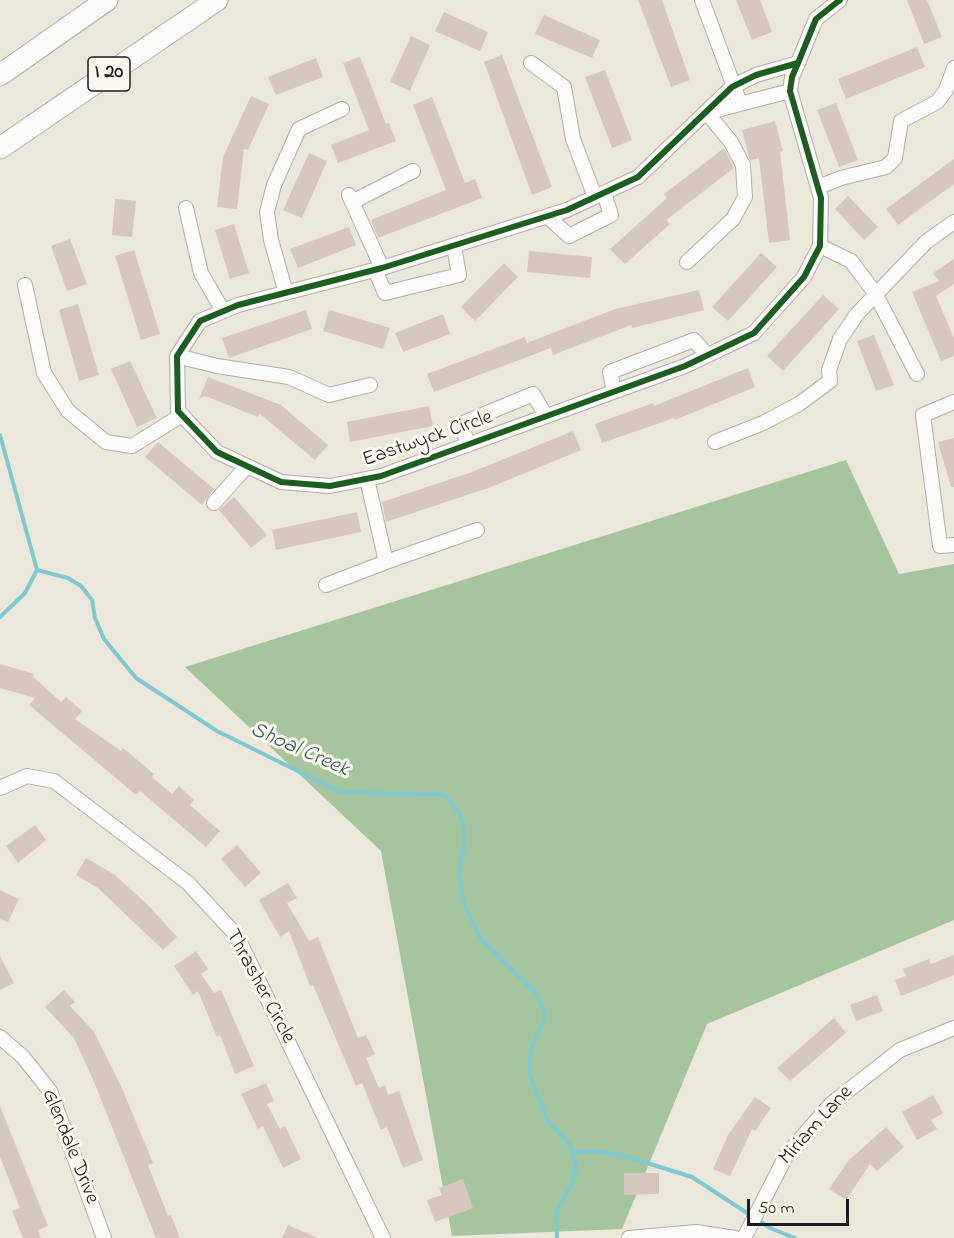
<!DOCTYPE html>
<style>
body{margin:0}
#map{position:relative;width:954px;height:1238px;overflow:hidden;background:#ebe7da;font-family:"Indie Flower",sans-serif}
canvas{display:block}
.scale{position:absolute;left:747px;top:1199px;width:102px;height:27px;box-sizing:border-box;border:3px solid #1c1c1c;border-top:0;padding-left:8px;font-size:18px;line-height:21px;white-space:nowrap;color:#1c1c1c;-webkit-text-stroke:4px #fbf7ec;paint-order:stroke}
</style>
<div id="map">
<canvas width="954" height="1238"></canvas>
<div class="scale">50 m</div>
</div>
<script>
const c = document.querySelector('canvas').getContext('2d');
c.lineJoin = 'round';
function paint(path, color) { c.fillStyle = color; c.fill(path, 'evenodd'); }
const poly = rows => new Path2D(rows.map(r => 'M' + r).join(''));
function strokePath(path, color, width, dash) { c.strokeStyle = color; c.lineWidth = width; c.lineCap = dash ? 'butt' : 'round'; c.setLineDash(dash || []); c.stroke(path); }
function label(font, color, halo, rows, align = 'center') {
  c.font = font + ' "Indie Flower",sans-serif'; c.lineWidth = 6; c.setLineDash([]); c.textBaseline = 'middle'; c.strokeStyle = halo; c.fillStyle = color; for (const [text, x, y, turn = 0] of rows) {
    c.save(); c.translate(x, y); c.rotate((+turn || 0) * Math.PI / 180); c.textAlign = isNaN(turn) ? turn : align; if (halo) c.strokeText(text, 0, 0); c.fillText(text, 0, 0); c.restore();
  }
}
paint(poly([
 [846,460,899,574,954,564,954,920,707,1024,622,1229,452,1236,381,851,185,667]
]), '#a5c59e');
strokePath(poly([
 [0,435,37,570],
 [37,570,68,578,81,586,92,600,95,618,104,639,136,678,217,731,340,792,444,795,459,812,463,824,464,844,459,873,463,901,480,938,535,992,546,1015,531,1050,529,1072,548,1122,570,1144,576,1166,572,1184,556,1212,557,1238],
 [0,617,25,593,37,570],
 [572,1152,598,1151,631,1158,692,1177,770,1228,795,1238]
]), '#7fcad0', 4);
paint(poly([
 [638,0,662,0,690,80,671,87],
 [736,0,760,0,772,32,752,40],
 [907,0,927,0,942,37,924,44],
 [444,12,488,32,480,51,435,31],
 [544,15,600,40,592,58,535,34],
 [411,36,430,45,410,91,390,82],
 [917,47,925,67,846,99,838,79],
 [502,55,552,187,532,195,484,62],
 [360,57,386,124,389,123,396,141,338,163,331,145,369,130,343,63],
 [316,58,323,77,276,95,268,77],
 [605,70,632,140,612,148,585,77],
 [251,96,269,104,248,150,244,149,237,209,217,207,223,157],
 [432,97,465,183,475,179,482,198,378,238,371,220,446,190,413,105],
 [836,103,858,160,839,167,817,110],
 [775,121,783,151,780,152,790,240,769,243,759,158,750,160,742,130],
 [724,148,734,168,666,220,670,224,625,264,610,249,667,198,664,194],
 [309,153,327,161,302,218,283,210],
 [954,159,954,184,898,225,886,209],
 [848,196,878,227,864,240,835,209],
 [115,199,136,201,132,237,112,235],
 [234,224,249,273,230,279,215,230],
 [349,227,356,245,298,268,290,249],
 [70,239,87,284,67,291,51,246],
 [134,250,160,334,141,340,115,256],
 [529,251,592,257,590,278,527,272],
 [761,253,777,267,728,321,712,307],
 [954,259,954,284,936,296,954,338,954,356,941,361,912,292,939,281,933,273],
 [504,263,518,277,475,321,461,307],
 [699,290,704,310,632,328,631,325,553,355,551,348,434,392,427,374,525,337,527,343,615,309],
 [823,295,839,309,783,371,767,356],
 [78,304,99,375,79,381,59,310],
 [306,310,312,329,229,358,222,338],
 [329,310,390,328,383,349,323,331],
 [443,314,450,334,403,352,395,333],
 [874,335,894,385,876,391,857,341],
 [130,361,157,418,137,427,111,369],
 [748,368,755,387,675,420,674,418,602,443,595,424,653,403,654,406],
 [208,377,281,405,328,445,315,460,259,413,258,417,205,396,199,399],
 [429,406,433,426,350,442,347,422],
 [573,431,581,450,491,487,386,522,382,502,472,472],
 [954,438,954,487,951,487,938,442],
 [158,442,214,489,202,505,145,457],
 [234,497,267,535,251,548,219,510],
 [357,512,361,532,276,550,272,530],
 [0,664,34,674,33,677,61,702,66,697,82,711,75,719,121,751,123,748,154,774,152,777,172,794,179,786,194,800,190,805,220,831,206,847,140,791,136,795,29,705,35,698,0,688],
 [35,825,46,840,18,863,6,846],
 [237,845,261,873,245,887,221,859],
 [86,858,115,875,149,906,177,937,163,950,98,888,76,875],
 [288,883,297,898,287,903,309,941,318,937,358,1038,366,1035,375,1054,366,1058,379,1088,385,1085,388,1095,399,1091,423,1160,403,1168,387,1127,381,1130,362,1083,356,1086,313,985,310,986,289,931,280,937,259,900],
 [0,890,19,899,8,922,0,919],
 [196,951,208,969,201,974,214,993,221,990,254,1066,235,1074,220,1035,217,1037,198,991,193,995,174,966],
 [954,955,954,975,901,996,895,980,906,976,903,969,929,959,931,964],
 [0,956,14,983,0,990],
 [64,990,75,1002,70,1006,94,1032,121,1086,153,1163,148,1165,168,1216,171,1215,180,1238,156,1238,95,1084,74,1038,45,1007],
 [877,995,883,1011,856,1021,850,1005],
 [834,1018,846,1033,790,1081,777,1068],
 [266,1083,274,1101,267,1104,280,1129,285,1126,301,1159,283,1168,263,1126,258,1129,241,1094],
 [933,1095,943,1113,931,1120,937,1129,917,1140,902,1112],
 [755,1097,771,1108,755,1131,752,1129,730,1176,713,1169,728,1135],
 [0,1106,48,1226,38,1230,41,1238,23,1238,12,1211,20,1208,0,1157],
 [886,1127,904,1147,877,1171,870,1164,846,1200,829,1189,848,1161],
 [624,1173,659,1173,659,1194,624,1195],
 [463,1179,473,1208,435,1222,427,1200,442,1195,439,1188],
 [288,1225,318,1238,282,1238]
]), '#d6c8c0');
const minor = poly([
 [702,0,740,103],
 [531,63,564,87,573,139,595,197],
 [798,63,756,75,732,87,638,177,567,210,382,268,238,305,200,321,177,356,178,411,217,452,281,482,330,486,381,476,685,366,754,333,804,277,820,246,821,198,790,91,792,77,798,63,816,19,840,0],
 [709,112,790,91],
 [818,187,841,178,886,167,895,158,901,121,937,102,946,90,954,68],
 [349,195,382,268],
 [352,202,413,171],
 [186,208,201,273,223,311],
 [547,216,569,236,611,215,604,193],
 [820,246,851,261,875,293,917,374],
 [687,262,733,219,745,197,743,165,731,142,707,113],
 [375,270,385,293,459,275,454,246],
 [25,285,44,373,68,411,106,442,132,446,182,415],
 [286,293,271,240,267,212,274,185,299,129,342,109],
 [177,356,217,366,289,377,329,395,370,385],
 [614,391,610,372,694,340,707,355],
 [954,402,923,415,940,546,954,545],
 [715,442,763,423,799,404,830,381,829,370,840,339,857,314,926,242,954,222],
 [468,445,461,424,533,394,546,416],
 [214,503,247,466],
 [386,562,477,530],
 [326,585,386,562,367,479],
 [0,788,27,776,54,781,188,883,237,936,383,1238],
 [0,1037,23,1057,50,1091,104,1238],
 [629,1238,696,1232,735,1238],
 [744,1238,787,1154,831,1104,900,1050,954,1028]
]);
const highway = poly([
 [0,75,107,0],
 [0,148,217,0]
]);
strokePath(minor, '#b1afa7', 16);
strokePath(highway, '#b1afa7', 23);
strokePath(minor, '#fcfbf9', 14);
strokePath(highway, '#fcfbf9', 21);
strokePath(poly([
 [798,63,756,75,732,87,638,177,567,210,382,268,238,305,200,321,177,356,178,411,217,452,281,482,330,486,381,476,685,366,754,333,804,277,820,246,821,198,790,91,792,77,798,63,816,19,840,0]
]), '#1b5e20', 6);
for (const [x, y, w] of [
 [109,74,42]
]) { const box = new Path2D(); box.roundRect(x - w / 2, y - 17, w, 34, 4.5); c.fillStyle = '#fbf7ec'; c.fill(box); strokePath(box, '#1c1c1c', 1.5); }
label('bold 20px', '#1c1c1c', null, [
 ["I 20",109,74]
]);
label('21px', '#1c1c1c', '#fbf7ec', [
 ["Eastwyck Circle",428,440,-19],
 ["Thrasher Circle",259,987,62],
 ["Miriam Lane",817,1126,-48],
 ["Glendale Drive",69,1147,68]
]);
label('italic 22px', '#315d62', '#fbf7ec', [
 ["Shoal Creek",299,751,24]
]);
</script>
